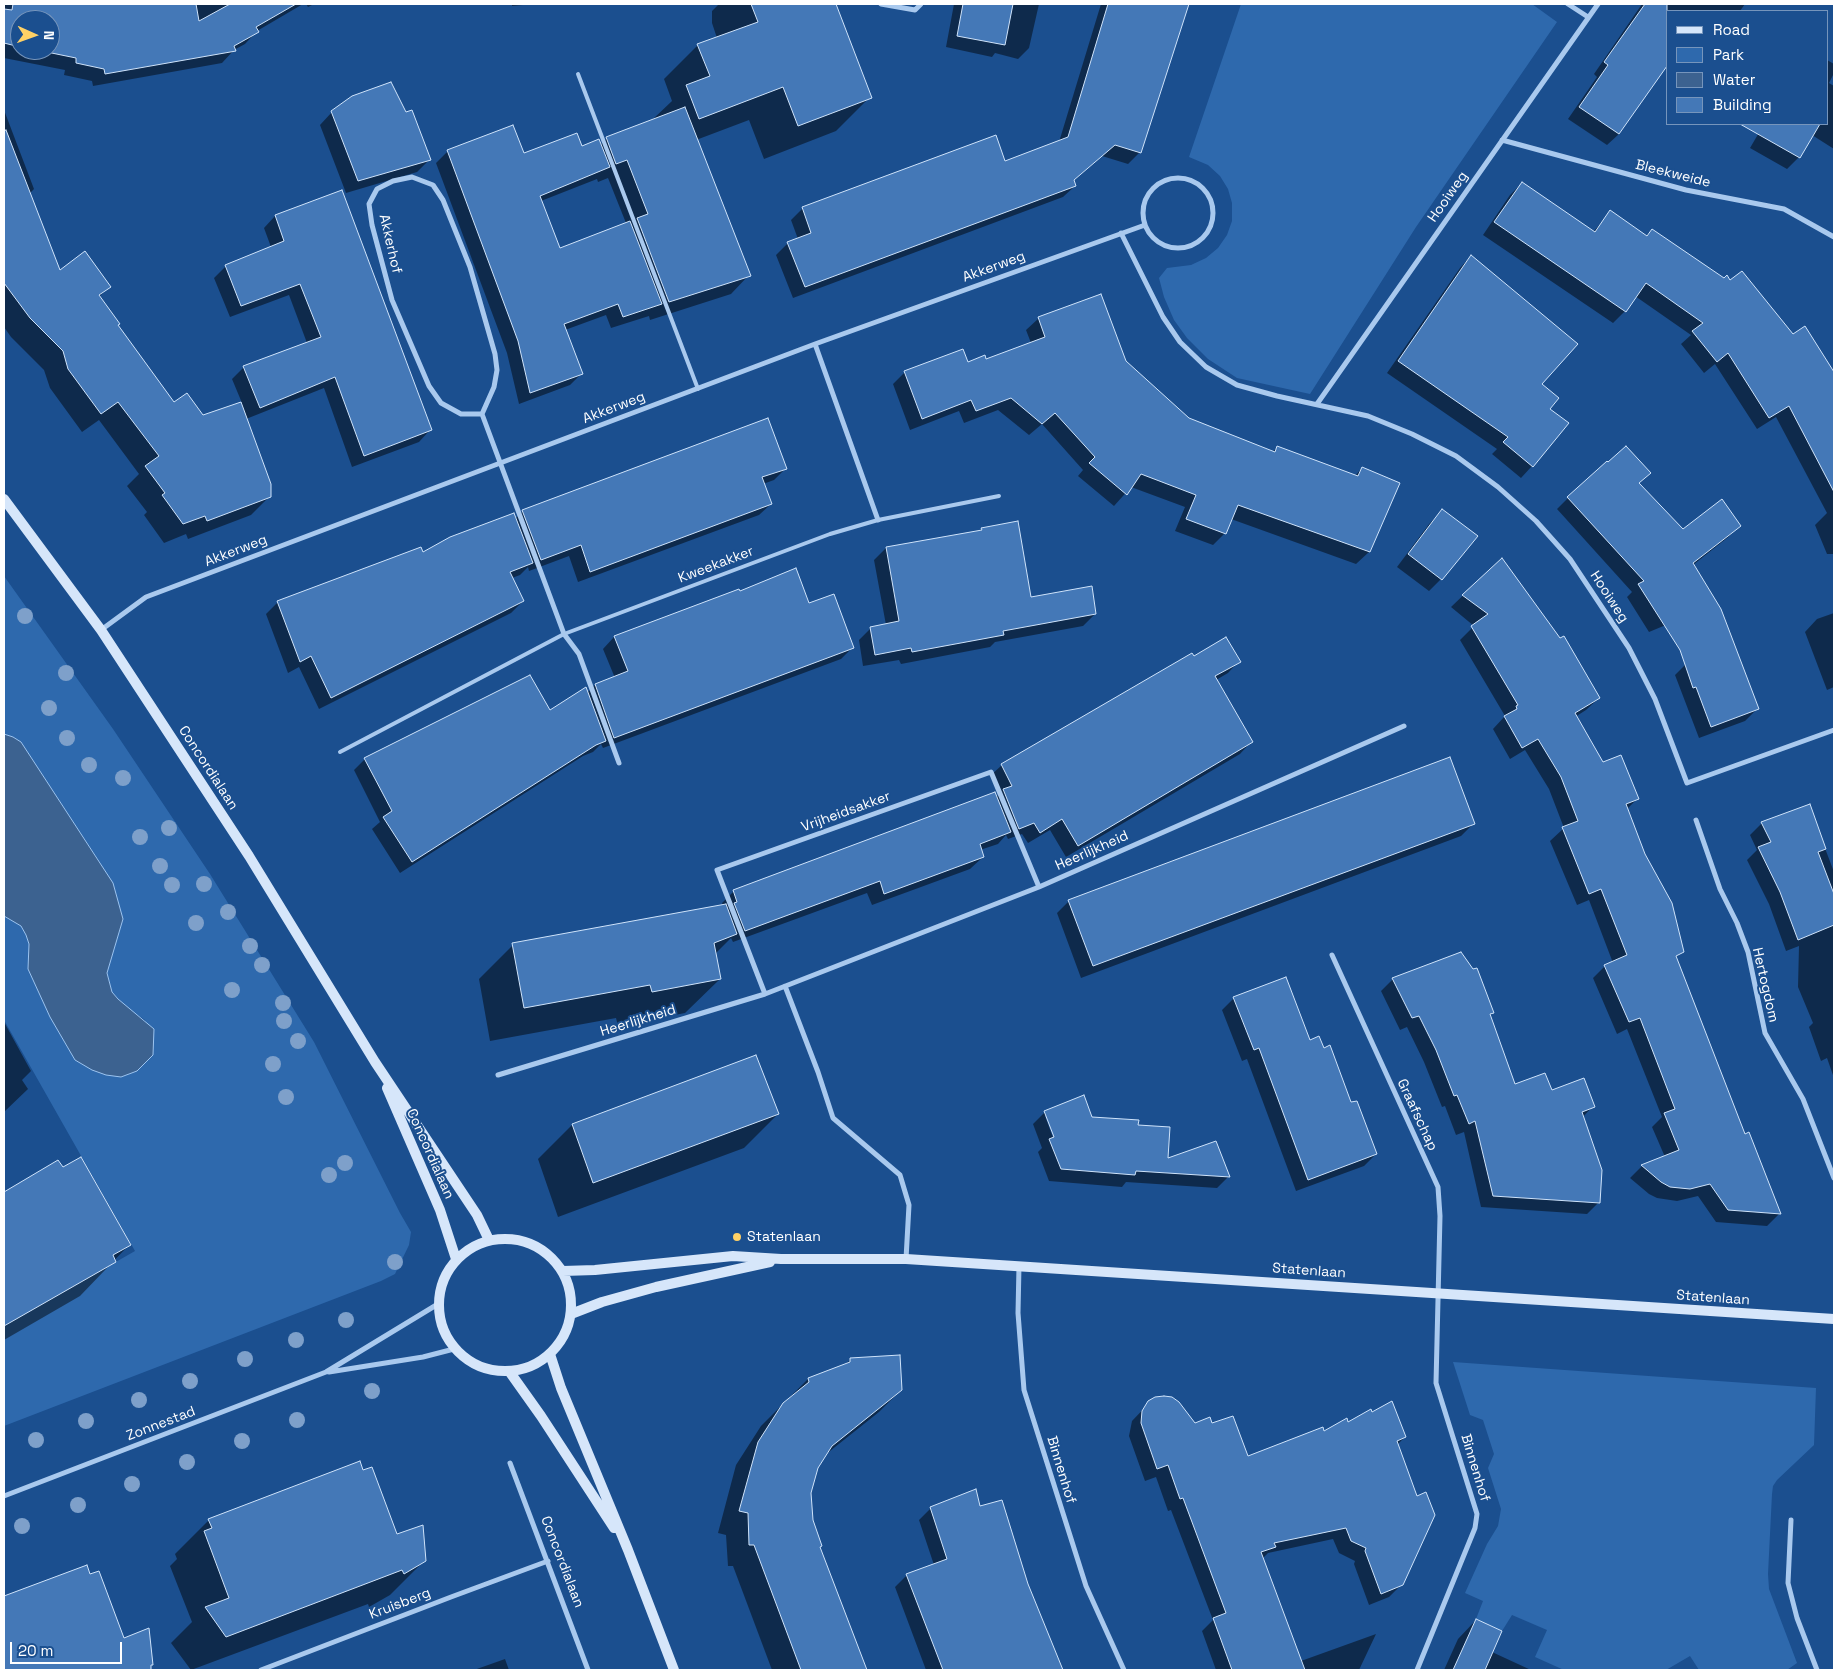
<!DOCTYPE html>
<style>
body{margin:0}
#map{position:relative;width:1838px;height:1674px;overflow:hidden;background:#1b4f8f;font-family:"Space Grotesk",sans-serif}
canvas{display:block}
.frame{position:absolute;inset:0;border:5px solid #fff;pointer-events:none}
.legend{position:absolute;left:1666px;top:10px;width:162px;height:115px;box-sizing:border-box;background:#1b4f8f;border:1px solid #7695bc;margin:0;padding:6px 9px;list-style:none;font-size:15px;color:#fff}
.legend li{display:flex;align-items:center;gap:10px;height:25px}
.legend b{width:25px;border:1px solid #7695bc}
.north{position:absolute;left:10px;top:10px;width:50px;height:50px;box-sizing:border-box;background:#1b4f8f;border:1px solid #7695bc;border-radius:50%;rotate:92deg;font-size:14px;font-weight:700;line-height:20px;text-align:center;color:#fff}
.north::after{content:'';display:block;margin:auto;width:18px;height:22px;background:#ffd166;clip-path:polygon(50% 0,100% 100%,50% 72%,0 100%)}
.scale{position:absolute;left:10px;top:1642px;width:112px;height:22px;box-sizing:border-box;border:2px solid #fff;border-top:0;padding-left:6px;font-size:15px;line-height:18px;white-space:nowrap;color:#fff;-webkit-text-stroke:4px #1b4f8f;paint-order:stroke}
</style>
<div id="map">
<canvas width="1838" height="1674"></canvas>
<div class="frame"></div>
<ul class="legend">
<li><b style="height:6px;background:#d6e6fa"></b>Road</li>
<li><b style="height:14px;background:#2e69ad"></b>Park</li>
<li><b style="height:14px;background:#3c6290"></b>Water</li>
<li><b style="height:14px;background:#4478b7"></b>Building</li>
</ul>
<div class="north">N</div>
<div class="scale">20 m</div>
</div>
<script>
const c = document.querySelector('canvas').getContext('2d');
c.lineJoin = 'round';
function paint(path, color) { c.fillStyle = color; c.fill(path, 'evenodd'); }
const poly = rows => new Path2D(rows.map(r => 'M' + r).join(''));
function strokePath(path, color, width, dash) { c.strokeStyle = color; c.lineWidth = width; c.lineCap = dash ? 'butt' : 'round'; c.setLineDash(dash || []); c.stroke(path); }
function label(font, color, halo, rows, align = 'center') {
  c.font = font + ' "Space Grotesk",sans-serif'; c.lineWidth = 4; c.setLineDash([]); c.textBaseline = 'middle'; c.strokeStyle = halo; c.fillStyle = color; for (const [text, x, y, turn = 0] of rows) {
    c.save(); c.translate(x, y); c.rotate((+turn || 0) * Math.PI / 180); c.textAlign = isNaN(turn) ? turn : align; if (halo) c.strokeText(text, 0, 0); c.fillText(text, 0, 0); c.restore();
  }
}
paint(poly([
 [1241,4,1532,4,1557,22,1416,227,1310,394,1237,378,1208,359,1187,338,1174,320,1164,297,1159,278,1167,268,1191,265,1206,258,1218,248,1227,235,1232,221,1232,203,1228,189,1220,176,1208,165,1189,157],
 [4,576,113,729,210,874,314,1042,400,1213,411,1232,409,1245,395,1274,381,1281,4,1426,4,1326,135,1251,4,1020,4,916,21,926,26,935,29,944,28,969,50,1017,75,1060,121,1077,137,1071,153,1055,145,1020,126,1007,112,992,107,972,123,919,101,864,21,742,13,737,4,734],
 [1453,1362,1816,1388,1814,1445,1777,1480,1773,1486,1772,1494,1768,1574,1769,1589,1797,1663,1787,1670,1699,1670,1690,1656,1666,1670,1564,1670,1535,1657,1547,1630,1512,1615,1502,1631,1476,1619,1483,1601,1465,1593,1487,1544,1498,1526,1501,1509,1488,1468,1494,1454,1483,1420,1470,1415]
]), '#2e69ad');
const water = poly([
 [4,734,13,737,21,742,113,883,123,919,107,973,112,992,118,999,154,1029,153,1055,137,1071,121,1077,106,1075,92,1070,75,1060,50,1017,28,969,29,944,26,935,21,926,4,916,4,734]
]);
paint(water, '#3c6290');
strokePath(water, '#9cc4f0', 1);
paint(poly([
 [4,4,303,4,257,31,245,44,234,50,222,63,93,86,92,81,64,75,65,70,4,58],
 [20,20,50,20,50,50,20,50],
 [306,4,314,4,308,7],
 [512,4,534,4,512,6],
 [719,4,835,4,870,97,836,131,764,159,749,120,696,140,749,275,731,294,650,320,649,316,611,328,606,315,565,330,581,374,570,385,519,404,507,353,436,163,448,151,523,155,600,145,607,138,652,120,672,101,664,79,698,45,717,38,712,23,712,11],
 [608,178,626,223,559,249,541,201,597,179,598,182],
 [954,4,1039,4,1029,48,1018,59,995,53,992,57,946,47],
 [1101,4,1187,4,1140,152,1128,164,1102,156,1073,181,1075,186,1063,197,793,298,776,255,788,243,798,239,791,220,803,208,1004,162,1059,142],
 [1642,4,1745,4,1740,11,1667,11,1619,134,1607,145,1568,119,1597,77,1594,74],
 [1827,60,1834,64,1834,73,1829,83,1834,86,1834,149,1812,135,1799,157,1787,169,1750,148,1764,124,1827,124],
 [4,110,34,189,29,194,60,272,109,286,99,297,116,326,174,404,203,417,242,403,232,379,244,367,307,343,289,295,230,317,214,278,226,266,271,247,264,228,275,216,430,430,419,442,352,467,324,388,246,419,270,496,251,515,188,539,186,534,164,543,144,515,147,512,127,486,139,474,99,420,82,432,50,388,44,370,11,337,4,327],
 [332,112,430,159,417,172,346,193,320,125],
 [1522,183,1593,232,1611,212,1646,236,1652,230,1724,279,1730,281,1792,336,1805,328,1834,374,1834,554,1827,554,1815,525,1827,513,1776,417,1757,429,1715,364,1704,373,1681,344,1691,335,1635,296,1625,311,1613,323,1483,235,1510,195],
 [1471,256,1540,384,1549,409,1532,466,1521,478,1492,454,1497,449,1387,373,1460,268],
 [1039,318,1125,361,1189,419,1272,452,1277,448,1355,476,1362,468,1398,484,1369,552,1356,564,1231,519,1225,533,1213,545,1175,531,1185,507,1131,487,1114,506,1078,476,1083,470,1042,424,1029,435,998,410,964,423,959,411,910,430,893,384,905,372,985,360,1031,343,1026,330],
 [786,468,774,480,763,484,771,504,759,515,578,582,569,556,529,571,528,567,520,575,512,578,523,601,511,613,319,709,299,667,288,673,266,614,278,602,422,554,515,519,523,511],
 [1638,484,1683,531,1739,526,1727,538,1693,565,1702,610,1649,632,1627,597,1632,592,1557,509,1568,498],
 [1443,511,1441,579,1429,591,1397,567,1430,523],
 [982,529,1030,599,1095,614,1083,626,995,642,990,647,901,664,899,660,863,666,859,640,871,628,886,625,874,560,886,548,979,532],
 [1501,559,1599,698,1586,710,1575,717,1602,764,1637,799,1627,809,1682,951,1675,958,1744,1136,1779,1214,1767,1226,1716,1222,1698,1196,1677,1201,1657,1198,1649,1194,1630,1178,1642,1166,1665,1157,1652,1127,1662,1117,1627,1029,1617,1034,1593,978,1605,966,1613,963,1589,900,1577,905,1550,841,1564,828,1549,789,1525,750,1510,759,1493,729,1505,716,1460,640,1474,626,1451,607],
 [738,591,739,592,808,605,852,648,841,659,603,748,601,744,593,752,583,756,400,873,372,829,380,822,354,770,365,759,549,712,587,693,595,685,615,678,603,649,614,637],
 [1834,613,1834,687,1827,690,1805,632,1817,619],
 [1193,658,1239,661,1228,673,1216,680,1251,742,1240,754,1066,857,1050,830,1028,843,1022,834,1008,839,1006,835,998,844,980,850,983,857,970,869,872,905,867,893,733,942,731,938,715,954,720,979,685,1013,618,1026,616,1018,490,1041,479,979,513,945,723,906,722,903,734,891,996,798,999,794,990,776,1002,765],
 [1687,663,1757,709,1745,721,1699,738,1675,675],
 [1809,806,1834,872,1834,1078,1827,1058,1821,1061,1809,1027,1813,1023,1798,987,1799,946,1786,951,1769,904,1747,860,1757,850,1750,835,1762,823],
 [1474,823,1461,836,1081,978,1057,913,1069,901],
 [1393,979,1493,1013,1489,1016,1515,1086,1551,1092,1593,1106,1583,1117,1599,1202,1587,1214,1481,1207,1464,1132,1456,1135,1445,1106,1442,1107,1424,1062,1407,1027,1400,1030,1381,991],
 [1234,998,1309,1041,1350,1104,1376,1154,1364,1166,1296,1191,1247,1059,1242,1061,1222,1010],
 [4,1022,31,1071,22,1080,28,1089,4,1112],
 [756,1056,778,1114,744,1148,558,1217,538,1159,572,1125],
 [1045,1112,1137,1126,1167,1160,1228,1177,1217,1188,1126,1182,1122,1187,1049,1181,1038,1152,1042,1148,1033,1124],
 [1045,1116,1047,1116,1058,1143,1055,1143],
 [58,1162,130,1244,80,1296,4,1340,4,1193],
 [851,1359,901,1390,879,1412,825,1455,817,1468,810,1493,812,1520,821,1546,819,1548,865,1670,772,1670,733,1566,728,1566,726,1535,718,1533,736,1465,761,1426,808,1379,844,1366],
 [1152,1400,1195,1424,1212,1425,1247,1457,1324,1433,1372,1414,1405,1437,1397,1445,1402,1584,1389,1597,1369,1605,1354,1564,1355,1561,1339,1553,1333,1539,1268,1553,1262,1559,1301,1661,1376,1634,1359,1670,1216,1670,1202,1631,1213,1620,1171,1510,1168,1511,1156,1477,1145,1481,1129,1436,1132,1421],
 [363,1472,397,1536,424,1561,390,1595,369,1607,368,1604,191,1670,171,1643,192,1622,170,1566,177,1559,175,1554,209,1520],
 [931,1508,979,1508,1027,1584,1061,1670,926,1670,895,1587,907,1575,934,1565,919,1520],
 [86,1566,124,1639,151,1664,146,1670,4,1670,4,1598],
 [1476,1620,1492,1652,1531,1670,1444,1670,1458,1639],
 [505,1659,509,1670,474,1670]
]), '#0007');
const building = poly([
 [13,4,196,4,199,21,230,4,296,4,256,27,259,32,234,46,236,51,105,74,104,69,76,63,76,58,37,50,50,50,50,20,20,20,20,47,4,43,4,9,12,10,13,4],
 [751,4,836,4,872,98,798,126,783,87,699,119,686,85,710,76,697,44,758,22,751,4],
 [963,4,1013,4,1005,45,957,36,963,4],
 [1108,4,1189,4,1141,153,1115,145,1074,180,1076,186,805,287,787,242,811,233,802,207,996,135,1005,161,1068,137,1108,4],
 [1645,4,1667,4,1667,66,1619,134,1579,107,1608,65,1604,62,1645,4],
 [391,82,406,112,412,110,431,160,358,181,331,111,352,96,391,82],
 [685,107,751,276,669,302,637,218,648,214,627,160,616,164,606,137,685,107],
 [1740,124,1820,124,1800,158,1740,124],
 [513,125,524,153,577,133,582,146,599,139,610,167,540,196,560,248,630,221,662,304,623,317,618,304,564,324,583,374,530,393,518,341,447,150,513,125],
 [6,130,60,270,85,251,111,287,99,295,120,324,118,325,174,402,187,393,203,415,241,402,271,484,271,497,207,521,205,516,183,524,162,495,165,493,145,466,159,456,118,402,101,414,68,369,63,351,30,318,4,283,4,131,6,130],
 [1522,182,1595,232,1610,210,1647,236,1652,229,1724,278,1727,275,1730,280,1742,271,1793,334,1805,326,1834,372,1834,492,1789,406,1769,418,1728,353,1717,362,1692,331,1703,323,1646,283,1626,312,1494,222,1522,182],
 [342,190,432,430,364,456,335,377,260,408,243,366,321,337,300,284,241,306,225,265,284,241,275,215,342,190],
 [1471,255,1578,344,1542,384,1559,398,1550,409,1569,423,1533,467,1503,442,1508,437,1398,361,1471,255],
 [1101,294,1126,361,1189,418,1275,452,1277,446,1358,476,1362,467,1400,483,1370,552,1238,505,1226,534,1186,519,1196,495,1141,474,1127,495,1089,463,1095,457,1055,413,1042,424,1011,398,976,411,971,400,922,419,904,371,963,349,968,362,985,355,986,359,1045,337,1038,317,1101,294],
 [768,418,787,469,762,477,772,504,590,572,581,545,541,560,522,510,768,418],
 [1626,446,1651,473,1639,483,1683,529,1722,499,1741,526,1693,563,1721,609,1759,709,1711,727,1696,687,1693,688,1680,650,1638,584,1644,581,1567,497,1607,461,1608,462,1626,446],
 [1442,509,1478,536,1442,580,1408,554,1442,509],
 [514,513,533,563,510,572,524,601,331,698,311,656,300,662,277,601,421,547,423,552,450,537,514,513],
 [1018,521,1031,597,1092,586,1096,614,1003,631,1004,635,912,652,911,648,875,655,870,627,899,621,886,547,982,530,981,528,1018,521],
 [1502,558,1560,638,1564,636,1600,698,1575,713,1603,762,1621,755,1639,799,1626,804,1645,854,1672,903,1684,952,1676,956,1745,1134,1749,1132,1781,1214,1728,1210,1710,1184,1690,1189,1670,1187,1661,1182,1641,1165,1679,1150,1664,1113,1675,1109,1640,1018,1629,1022,1604,965,1627,955,1601,889,1589,894,1562,827,1578,821,1561,777,1538,739,1522,748,1504,716,1517,709,1516,706,1518,705,1471,626,1488,614,1462,595,1502,558],
 [796,568,809,603,834,594,854,648,614,738,595,684,628,671,614,636,739,589,740,591,796,568],
 [1226,637,1241,662,1215,676,1253,742,1078,846,1062,819,1040,833,1034,823,1019,829,1003,789,1012,786,1001,764,1192,653,1194,656,1226,637],
 [530,675,550,710,586,687,606,741,596,745,412,862,383,817,392,811,364,758,530,675],
 [1450,757,1475,824,1093,966,1068,900,1450,757],
 [995,792,1011,832,980,844,984,857,884,894,880,881,745,931,734,903,737,902,733,890,995,792],
 [1810,804,1826,849,1818,852,1834,894,1834,925,1798,940,1780,892,1758,847,1771,842,1761,822,1810,804],
 [726,904,737,934,714,943,721,979,652,992,650,985,524,1008,512,943,726,904],
 [1461,952,1473,969,1477,968,1494,1013,1490,1014,1515,1084,1545,1073,1552,1090,1584,1078,1595,1107,1582,1112,1602,1170,1600,1203,1493,1196,1475,1121,1469,1124,1457,1095,1454,1096,1436,1050,1419,1016,1412,1018,1392,978,1461,952],
 [1286,977,1310,1040,1319,1036,1324,1048,1330,1045,1351,1102,1357,1101,1377,1154,1308,1180,1259,1048,1254,1050,1233,997,1286,977],
 [756,1055,779,1114,593,1183,572,1124,756,1055],
 [1084,1095,1092,1117,1139,1120,1138,1125,1170,1127,1168,1158,1216,1141,1230,1177,1136,1171,1135,1175,1061,1169,1049,1139,1054,1137,1044,1111,1084,1095],
 [81,1157,131,1245,113,1255,116,1262,4,1326,4,1192,58,1160,63,1167,81,1157],
 [900,1355,902,1390,832,1446,818,1468,811,1493,813,1520,822,1546,820,1547,867,1670,801,1670,754,1545,749,1545,748,1513,739,1511,758,1442,783,1403,809,1382,808,1378,850,1362,850,1358,900,1355],
 [1164,1396,1172,1397,1179,1402,1195,1423,1210,1417,1212,1423,1233,1416,1248,1456,1323,1427,1324,1431,1347,1418,1348,1422,1371,1409,1372,1412,1392,1401,1406,1437,1397,1441,1417,1496,1426,1492,1435,1515,1403,1585,1381,1594,1365,1551,1366,1548,1351,1541,1346,1528,1274,1543,1276,1547,1261,1552,1305,1670,1232,1670,1213,1618,1226,1613,1183,1498,1180,1499,1168,1465,1157,1469,1141,1423,1142,1411,1148,1401,1155,1397,1164,1396],
 [360,1461,363,1470,372,1467,397,1534,423,1525,426,1561,404,1574,402,1570,226,1637,205,1607,229,1598,204,1531,212,1528,208,1519,360,1461],
 [976,1489,980,1506,1002,1500,1028,1584,1063,1670,943,1670,906,1574,947,1559,930,1507,976,1489],
 [87,1565,90,1574,99,1571,124,1638,149,1628,153,1665,151,1665,151,1670,4,1670,4,1596,87,1565],
 [1476,1619,1502,1631,1485,1670,1453,1670,1476,1619]
]);
paint(building, '#4478b7');
strokePath(building, '#cfe3fa', 1);
strokePath(poly([
 [578,74,698,389],
 [340,752,564,634,830,534,878,520,999,496]
]), '#a9c9ee', 4);
strokePath(poly([
 [881,4,915,10,921,4],
 [1568,4,1588,17],
 [1502,140,1686,190,1784,209,1834,237],
 [412,177,433,185,443,200,470,267,495,354,497,370,494,387,482,414,461,414,441,403,429,386,392,300,372,225,369,204,377,189,393,181,412,177],
 '1143 213a35 35 0 1 1 70 0a35 35 0 1 1-70 0Z',
 [1121,233,1163,317,1180,342,1206,367,1237,385,1277,396,1368,416,1412,434,1456,456,1498,487,1536,521,1570,559,1629,648,1655,699,1687,783,1834,730],
 [815,344,878,520],
 [1317,404,1598,4],
 [482,414,564,634,579,654,619,763],
 [101,630,146,597,815,344,1145,225],
 [1696,820,1720,889,1737,923,1748,952,1765,1033,1803,1099,1834,1178],
 [1332,955,1438,1187,1440,1216,1436,1383,1477,1514,1475,1528,1417,1670],
 [785,986,818,1072,833,1118,900,1175,909,1205,906,1259],
 [765,994,717,870,991,772,1039,887],
 [498,1075,765,994,1039,887,1404,726],
 [1019,1266,1018,1313,1024,1390,1086,1586,1124,1670],
 [329,1372,423,1357,454,1349],
 [510,1463,588,1670],
 [4,1496,326,1372,438,1304],
 [1791,1520,1788,1583,1797,1618,1817,1670],
 [261,1670,451,1597,548,1561]
]), '#a9c9ee', 5);
strokePath(poly([
 [4,499,101,630,249,856,375,1062,477,1215,489,1240],
 [387,1088,440,1210,456,1259],
 '439 1305a66 66 0 1 1 132 0a66 66 0 1 1-132 0Z',
 [563,1271,595,1270,733,1256,781,1259,906,1259,1834,1319],
 [571,1314,602,1302,656,1287,770,1262],
 [550,1354,561,1388,628,1550,674,1670],
 [509,1371,541,1416,614,1528]
]), '#d6e6fa', 10);
c.fillStyle = '#7ea0ca';
for (const [x, y] of [
 [25,616],
 [66,673],
 [49,708],
 [67,738],
 [89,765],
 [123,778],
 [169,828],
 [140,837],
 [160,866],
 [204,884],
 [172,885],
 [228,912],
 [196,923],
 [250,946],
 [262,965],
 [232,990],
 [283,1003],
 [284,1021],
 [298,1041],
 [273,1064],
 [286,1097],
 [345,1163],
 [329,1175],
 [395,1262],
 [346,1320],
 [296,1340],
 [245,1359],
 [190,1381],
 [372,1391],
 [139,1400],
 [297,1420],
 [86,1421],
 [36,1440],
 [242,1441],
 [187,1462],
 [132,1484],
 [78,1505],
 [22,1526]
]) { c.beginPath(); c.arc(x, y, 8, 0, 2 * Math.PI); c.fill(); }
for (const [x, y, r, color] of [
 [737,1237,5,"#ffd166"]
]) { const dot = new Path2D(); dot.arc(x, y, r, 0, 2 * Math.PI); c.fillStyle = color; c.fill(dot); strokePath(dot, '#1b4f8f', 2); }
label('14px', '#fff', '#1b4f8f', [
 ["Bleekweide",1673,174,14],
 ["Hooiweg",1448,197,-55],
 ["Akkerhof",390,244,77],
 ["Akkerweg",994,267,-20],
 ["Akkerweg",614,408,-21],
 ["Akkerweg",236,551,-21],
 ["Kweekakker",716,565,-21],
 ["Hooiweg",1609,597,57],
 ["Concordialaan",208,768,57],
 ["Vrijheidsakker",846,812,-20],
 ["Heerlijkheid",1092,851,-24],
 ["Hertogdom",1765,985,77],
 ["Heerlijkheid",638,1021,-17],
 ["Graafschap",1417,1115,65],
 ["Concordialaan",430,1154,66],
 ["Statenlaan",1309,1271,4],
 ["Statenlaan",1713,1298,4],
 ["Zonnestad",161,1424,-21],
 ["Binnenhof",1475,1468,73],
 ["Binnenhof",1061,1470,73],
 ["Concordialaan",562,1562,69],
 ["Kruisberg",400,1604,-21]
]);
label('14px', '#fff', '#1b4f8f', [
 ["Statenlaan",747,1237]
], 'left');
</script>
